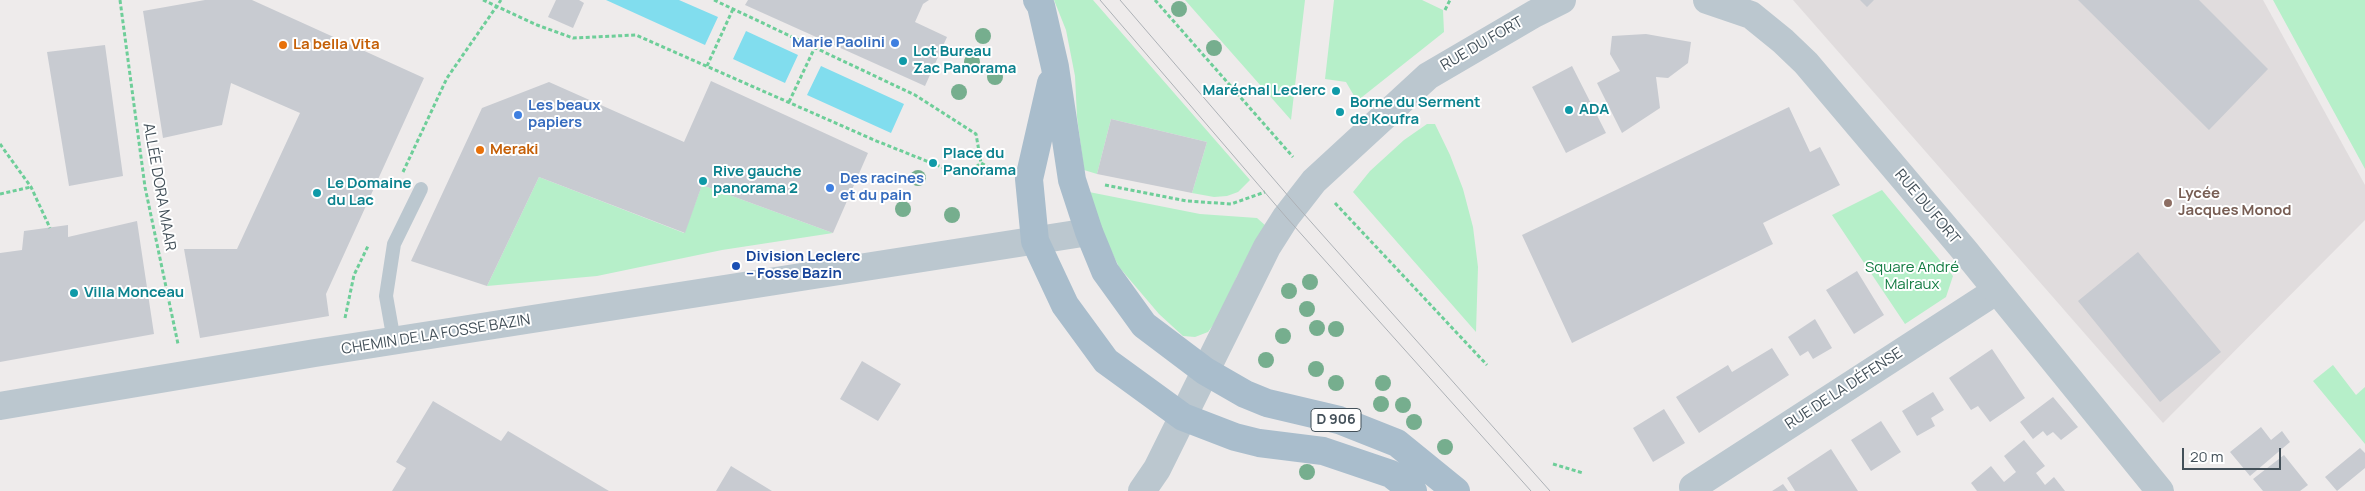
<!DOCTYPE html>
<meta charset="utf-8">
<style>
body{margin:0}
#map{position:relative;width:2365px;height:491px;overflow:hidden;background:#eeebeb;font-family:Manrope,sans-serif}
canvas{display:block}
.scale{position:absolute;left:2182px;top:448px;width:99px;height:22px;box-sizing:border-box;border:2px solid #435059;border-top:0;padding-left:6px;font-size:15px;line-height:18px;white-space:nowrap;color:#435059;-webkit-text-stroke:4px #fff;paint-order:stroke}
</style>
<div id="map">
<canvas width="2365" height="491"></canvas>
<div class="scale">20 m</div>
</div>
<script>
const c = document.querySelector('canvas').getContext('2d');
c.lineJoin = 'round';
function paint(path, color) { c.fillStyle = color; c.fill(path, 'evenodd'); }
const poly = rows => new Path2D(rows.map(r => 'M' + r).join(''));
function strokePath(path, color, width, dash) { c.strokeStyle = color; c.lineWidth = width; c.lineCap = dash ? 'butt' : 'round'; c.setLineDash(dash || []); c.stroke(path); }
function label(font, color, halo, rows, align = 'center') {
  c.font = font + ' Manrope,sans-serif'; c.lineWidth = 4; c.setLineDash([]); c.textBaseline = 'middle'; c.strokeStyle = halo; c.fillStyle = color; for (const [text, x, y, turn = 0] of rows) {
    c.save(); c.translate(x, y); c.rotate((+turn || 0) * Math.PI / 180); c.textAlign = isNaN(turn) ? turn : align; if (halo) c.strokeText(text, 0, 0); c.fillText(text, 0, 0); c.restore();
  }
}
paint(poly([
 [1793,0,2263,0,2365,185,2365,220,2163,423]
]), '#e0dcdd');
paint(poly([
 [1054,0,1093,0,1250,180,1238,192,1227,196,1214,197,1192,193,1207,142,1111,119,1097,174,1084,170,1077,117,1075,76,1066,30],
 [1185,0,1305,0,1291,120],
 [1334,0,1422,0,1443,10,1444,32,1357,101,1346,82,1325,79],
 [2273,0,2365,0,2365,169],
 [1427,124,1435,124,1450,155,1463,189,1473,227,1478,267,1476,332,1353,192,1370,171,1404,140],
 [539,177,684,233,702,185,833,233,722,250,597,276,487,286],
 [1882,190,1953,276,1946,297,1905,324,1832,215],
 [1089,192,1200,214,1257,218,1266,226,1237,276,1222,313,1208,332,1195,337,1183,336,1159,314,1119,267,1100,228],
 [2333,365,2356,395,2365,387,2365,444,2313,381]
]), '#b6efc9');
paint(poly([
 [606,0,679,0,718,17,705,45],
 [746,31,798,55,785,83,733,59],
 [821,66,904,104,891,133,807,95]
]), '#81ddee');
paint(poly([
 [205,0,252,0,424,78,326,294,329,316,200,338,184,249,237,249,300,113,231,83,222,125,163,138,143,11],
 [556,0,579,0,584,3,573,28,548,17],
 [748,0,929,0,923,4,915,22,947,37,925,86,745,5],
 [1860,0,1874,0,1867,7],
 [2078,0,2199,0,2268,69,2209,130],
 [1646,34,1691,42,1688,63,1668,78,1656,77,1660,108,1622,133,1597,83,1620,71,1610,54,1612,36],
 [105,45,123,176,69,186,47,52],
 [1572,66,1606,133,1566,153,1532,87],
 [711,81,868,153,833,233,702,185,685,233,539,177,487,286,411,261,482,108,549,82,684,142],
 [1789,107,1810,152,1820,147,1840,185,1763,223,1773,244,1572,343,1522,235],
 [1111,119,1207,142,1192,193,1097,174],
 [137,221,154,334,0,362,0,253,22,250,24,231,68,225,68,237],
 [2138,252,2221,352,2160,402,2078,301],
 [1857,271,1884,315,1854,334,1826,290],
 [1815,319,1832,348,1813,359,1808,351,1800,356,1788,337],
 [1772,348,1789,375,1699,433,1676,397,1728,365,1732,372],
 [1992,349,2025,398,1990,422,1978,406,1971,410,1949,378],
 [862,361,901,384,878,421,840,399],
 [1933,392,1944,410,1931,418,1935,426,1917,436,1902,411],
 [2053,397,2078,427,2061,440,2053,432,2047,436,2043,431,2033,439,2020,422],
 [433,401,501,441,508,431,609,491,392,491,406,468,396,462],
 [1664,409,1685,443,1653,462,1633,428],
 [1881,421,1901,452,1871,471,1851,440],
 [2261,427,2271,440,2282,431,2290,442,2250,476,2230,452],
 [2024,440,2045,466,2036,473,2045,485,2054,477,2065,491,1977,491,1971,483,1991,466,2004,482,2016,472,2004,456],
 [2360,448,2365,453,2365,468,2337,491,2325,477],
 [1831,449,1858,491,1795,491,1787,478],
 [2284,455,2308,485,2300,491,2263,491,2253,479],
 [731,466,772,491,716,491],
 [1783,484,1788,491,1772,491]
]), '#c8cbd1');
strokePath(poly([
 [120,0,145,187,178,344],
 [483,0,537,25,573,38,636,35,874,140,964,176,981,163,999,173],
 [714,0,915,95,976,134,981,163],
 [1155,0,1293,157],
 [1445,10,1450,0],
 [707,66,733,9],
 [789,102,815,47],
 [0,144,31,187,50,228],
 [403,172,447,78,501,0],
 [1105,185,1187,201,1231,204,1265,192],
 [0,194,31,187],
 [1335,203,1487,365],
 [345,318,354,275,368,246],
 [1553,464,1583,473]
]), '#6ece99', 3, [4, 2.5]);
strokePath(poly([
 [394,341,386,296,394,244,421,189]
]), '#bbc7cf', 14);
strokePath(poly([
 [0,406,315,353,1089,232],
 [1693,487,1996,291]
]), '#bbc7cf', 28);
strokePath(poly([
 [1707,0,1751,15,1783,41,1806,63,1965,251,2160,491],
 [1142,491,1157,469,1267,247,1286,217,1314,181,1428,76,1534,14,1562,0]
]), '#bbc7cf', 28);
strokePath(poly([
 [1037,0,1041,6,1055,67,1072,180,1089,232,1105,271,1144,325,1205,371,1245,394,1267,403,1339,420,1397,443,1456,491],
 [1051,83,1029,179,1035,241,1065,305,1106,361,1183,417,1235,437,1259,443,1323,451,1391,474,1413,491]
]), '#a9bdcc', 28);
strokePath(poly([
 [1100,0,1286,217,1531,491],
 [1120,0,1296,205,1550,491]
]), '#adb1b6', 1);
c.fillStyle = '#76ae8e';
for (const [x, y] of [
 [1179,9],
 [983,36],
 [1214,48],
 [972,62],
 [995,77],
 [959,92],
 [918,178],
 [903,209],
 [952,215],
 [1310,282],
 [1289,291],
 [1307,309],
 [1317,328],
 [1336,329],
 [1283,336],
 [1266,360],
 [1316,369],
 [1336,383],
 [1383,383],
 [1381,404],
 [1403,405],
 [1414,422],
 [1445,447],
 [1307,472]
]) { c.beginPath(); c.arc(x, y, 8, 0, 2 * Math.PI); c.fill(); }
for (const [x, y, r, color] of [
 [895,43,5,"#3f7fe0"],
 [283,45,5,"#e8710a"],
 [903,61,5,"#0f9aa8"],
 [1336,91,5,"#0f9aa8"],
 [1569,110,5,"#0f9aa8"],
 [1340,112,5,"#0f9aa8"],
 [518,115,5,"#3f7fe0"],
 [480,150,5,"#e8710a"],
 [933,163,5,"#0f9aa8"],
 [703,181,5,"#0f9aa8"],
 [830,188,5,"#3f7fe0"],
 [317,193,5,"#0f9aa8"],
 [2168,203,5,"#8d6e63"],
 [736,266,5,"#1a4fb4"],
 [74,293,5,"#0f9aa8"]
]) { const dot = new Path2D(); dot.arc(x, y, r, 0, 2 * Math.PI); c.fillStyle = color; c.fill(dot); strokePath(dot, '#fff', 2); }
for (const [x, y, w] of [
 [1336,420,50]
]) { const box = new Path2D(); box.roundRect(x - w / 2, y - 11.5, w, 23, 4); c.fillStyle = '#fff'; c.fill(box); strokePath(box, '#435059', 1); }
label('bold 14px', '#435059', null, [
 ["D 906",1336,420]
]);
label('bold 15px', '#366cbe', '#fff', [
 ["Marie Paolini",885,43,"right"],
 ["Les beaux",528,106],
 ["papiers",528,123],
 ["Des racines",840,179],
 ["et du pain",840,196]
], 'left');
label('15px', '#435059', '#fff', [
 ["RUE DU FORT",1482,44,-30],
 ["ALLÉE DORA MAAR",159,187,80],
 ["RUE DU FORT",1927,207,50],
 ["CHEMIN DE LA FOSSE BAZIN",436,335,-9],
 ["RUE DE LA DÉFENSE",1844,389,-33]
]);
label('bold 15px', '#c56008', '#fff', [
 ["La bella Vita",293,45],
 ["Meraki",490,150]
], 'left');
label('bold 15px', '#0d838f', '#fff', [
 ["Lot Bureau",913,52],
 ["Zac Panorama",913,69],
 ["Maréchal Leclerc",1326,91,"right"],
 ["Borne du Serment",1350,103],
 ["de Koufra",1350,120],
 ["ADA",1579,110],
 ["Place du",943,154],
 ["Panorama",943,171],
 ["Rive gauche",713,172],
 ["panorama 2",713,189],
 ["Le Domaine",327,184],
 ["du Lac",327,201],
 ["Villa Monceau",84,293]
], 'left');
label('bold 15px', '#785e54', '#fff', [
 ["Lycée",2178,194],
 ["Jacques Monod",2178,211]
], 'left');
label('bold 15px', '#164399', '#fff', [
 ["Division Leclerc",746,257],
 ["– Fosse Bazin",746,274]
], 'left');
label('15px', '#137c42', '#fff', [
 ["Square André",1912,268],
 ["Malraux",1912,285]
]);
</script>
